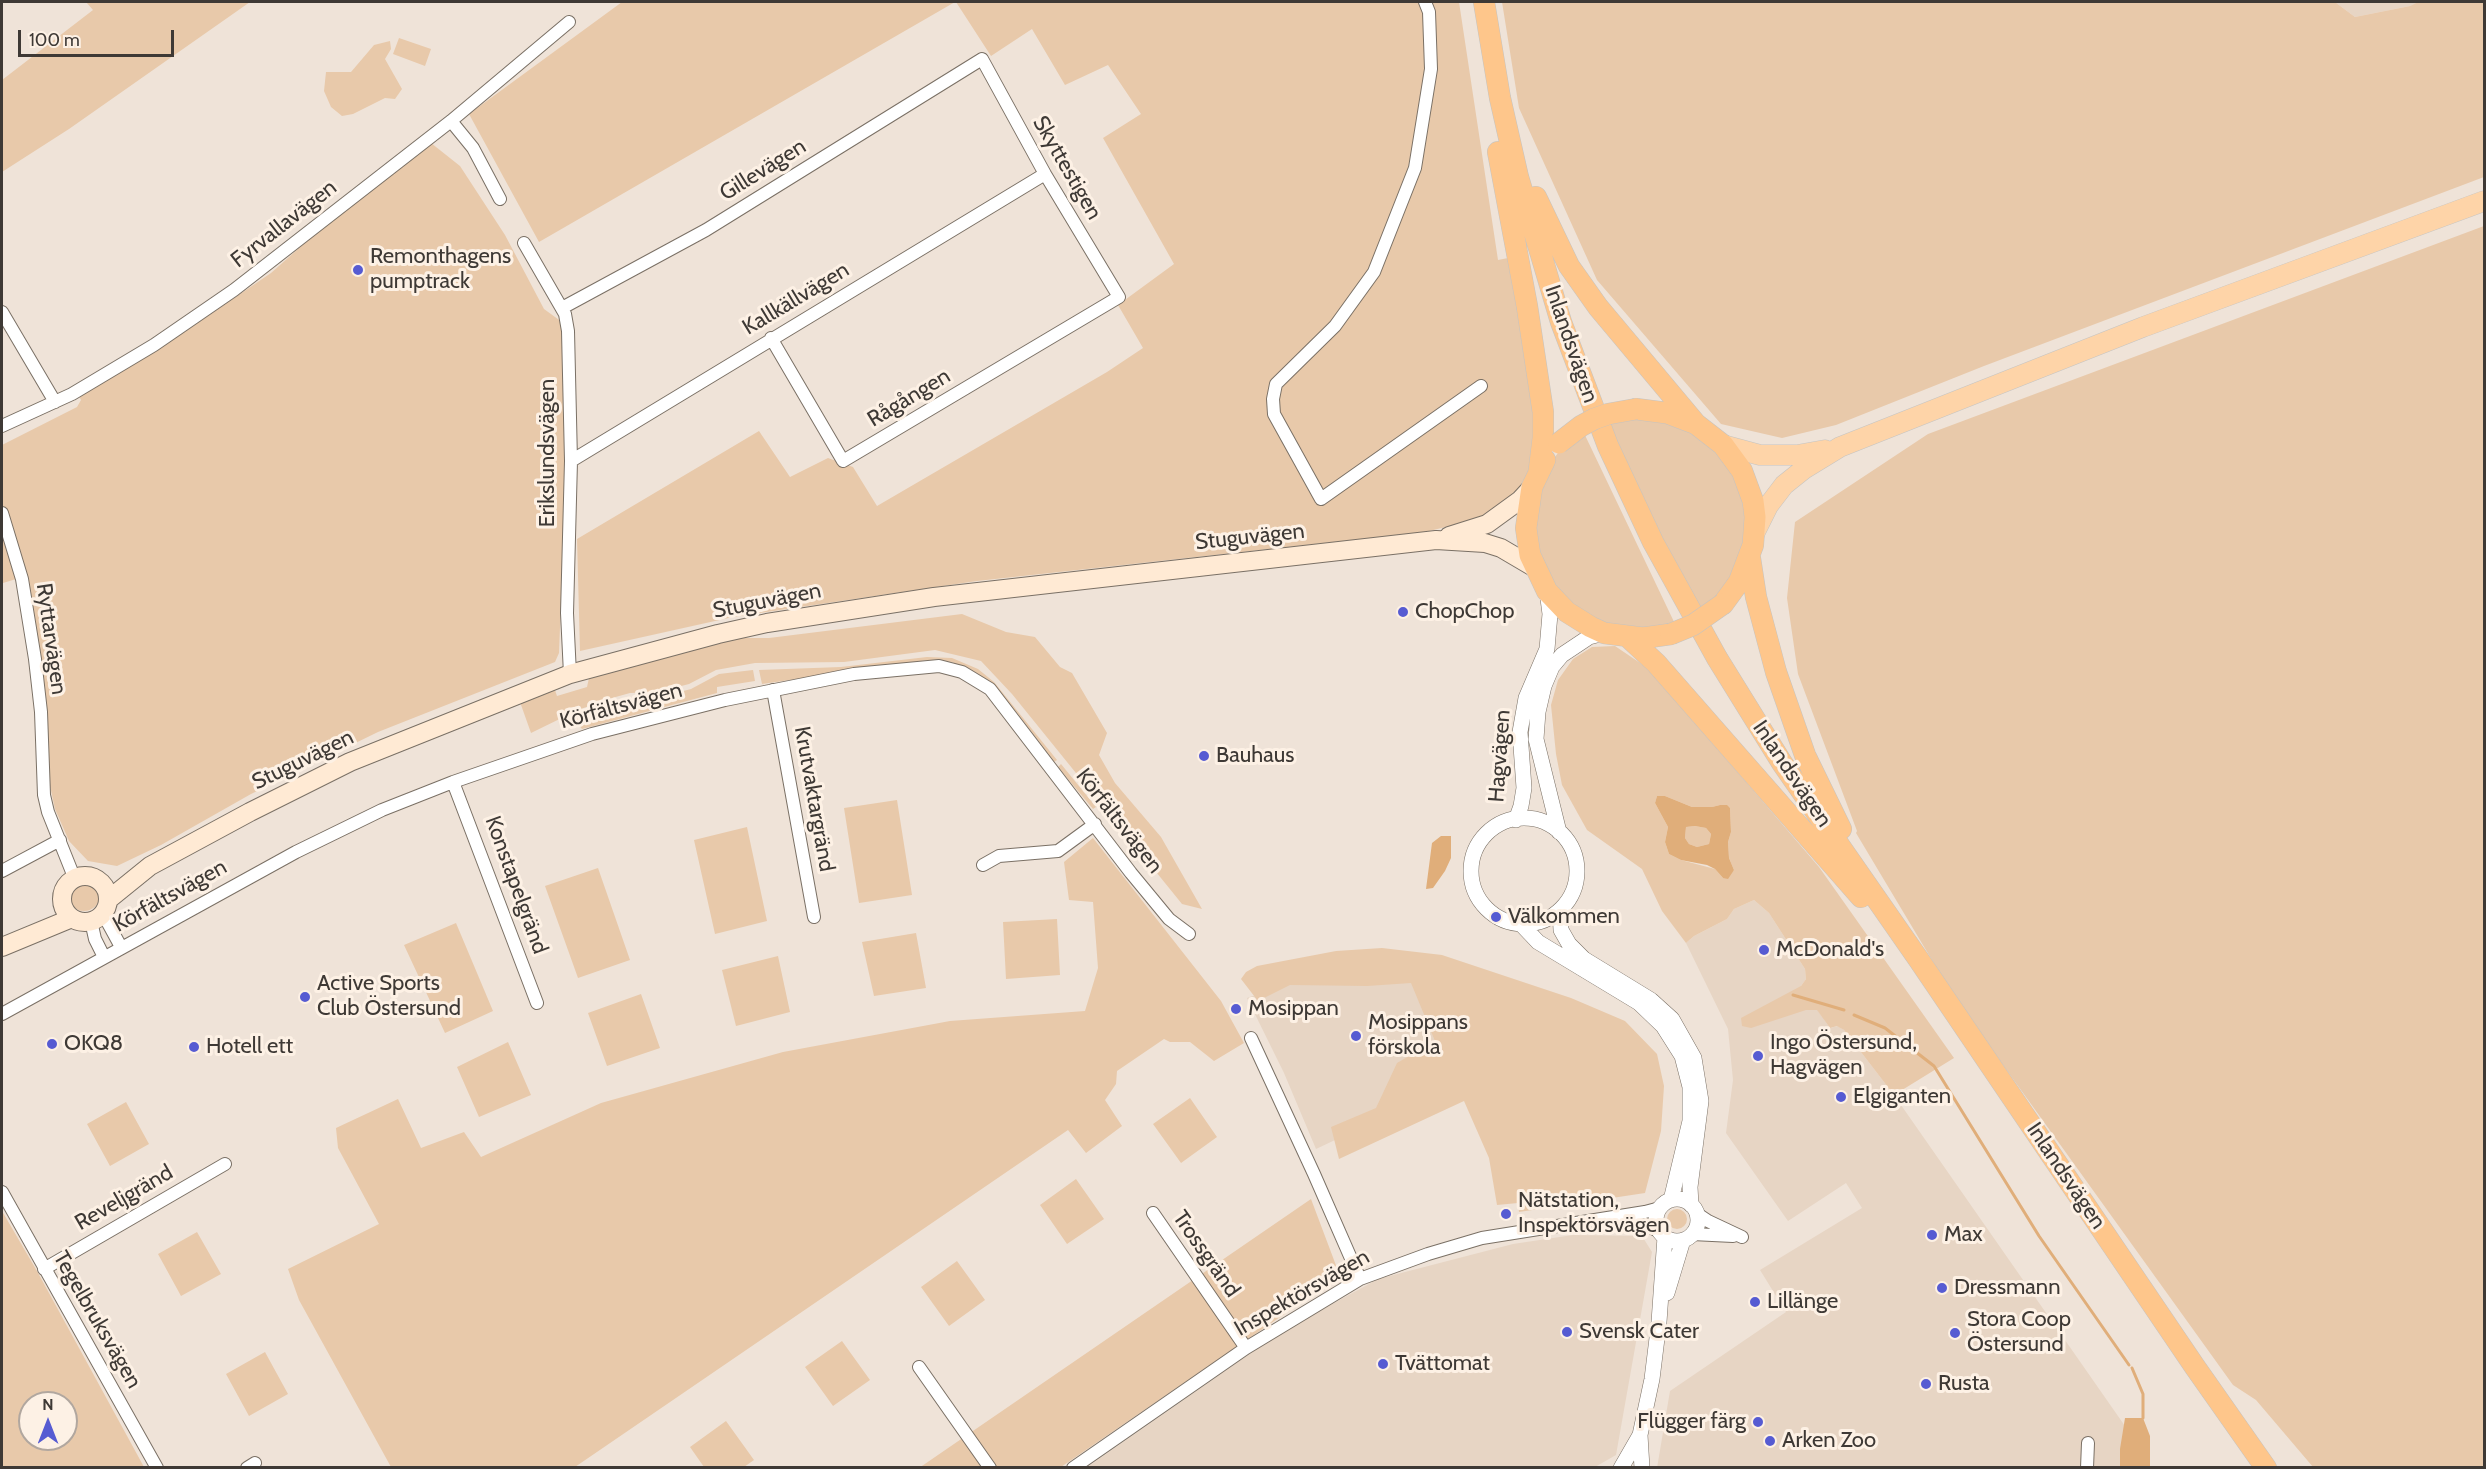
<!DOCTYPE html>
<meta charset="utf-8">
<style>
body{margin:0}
#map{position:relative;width:2486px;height:1469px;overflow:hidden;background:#efe3d8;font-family:Cabin,sans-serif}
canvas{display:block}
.frame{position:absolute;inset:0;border:3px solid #3e3935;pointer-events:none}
.north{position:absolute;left:18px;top:1391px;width:60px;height:60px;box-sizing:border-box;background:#fdf1e5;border:2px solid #b1a79f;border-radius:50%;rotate:0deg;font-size:16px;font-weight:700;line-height:24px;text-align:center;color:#3e3935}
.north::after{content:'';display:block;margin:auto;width:21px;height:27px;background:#565bd2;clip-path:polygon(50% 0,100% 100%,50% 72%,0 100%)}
.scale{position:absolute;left:18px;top:30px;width:156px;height:27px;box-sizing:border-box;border:3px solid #3e3935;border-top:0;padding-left:8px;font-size:18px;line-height:21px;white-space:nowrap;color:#3e3935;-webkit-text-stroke:4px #fdf1e5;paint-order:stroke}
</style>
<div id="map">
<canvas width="2486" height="1469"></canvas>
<div class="frame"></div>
<div class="north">N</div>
<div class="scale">100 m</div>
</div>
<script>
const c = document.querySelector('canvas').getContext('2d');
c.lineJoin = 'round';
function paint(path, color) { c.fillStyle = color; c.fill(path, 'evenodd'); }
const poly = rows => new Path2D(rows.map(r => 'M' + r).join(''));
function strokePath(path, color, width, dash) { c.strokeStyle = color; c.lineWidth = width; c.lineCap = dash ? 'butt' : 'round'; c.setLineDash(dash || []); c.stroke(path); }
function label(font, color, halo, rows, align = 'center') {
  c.font = font + ' Cabin,sans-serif'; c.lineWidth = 6; c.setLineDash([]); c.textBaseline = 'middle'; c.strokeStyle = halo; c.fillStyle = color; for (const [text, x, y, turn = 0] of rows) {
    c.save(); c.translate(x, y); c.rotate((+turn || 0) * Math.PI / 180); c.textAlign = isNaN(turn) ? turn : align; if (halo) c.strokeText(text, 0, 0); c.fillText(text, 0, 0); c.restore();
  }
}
paint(poly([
 [2335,2,2418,2,2410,6,2355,17],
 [1754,900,1769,913,1805,969,1806,979,1801,986,1806,1010,1817,1009,1830,1028,1838,1026,1844,1030,1894,1095,2141,1449,2141,1467,1657,1468,1670,1391,1786,1312,1760,1270,1862,1208,1846,1183,1788,1221,1726,1133,1733,1080,1728,1029,1686,943,1694,936,1727,919,1734,909],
 [1423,968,1462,1080,1316,1149,1284,1073,1247,998,1290,983],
 [1573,1235,1642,1236,1652,1252,1616,1455,1595,1467,1086,1468,1281,1332,1378,1279,1513,1244]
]), '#e7d5c4');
paint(poly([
 [86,2,250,2,69,129,2,172,2,80,93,10],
 [622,2,955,2,539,242,469,114],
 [956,2,1459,2,1498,260,1508,258,1539,410,1529,479,1521,492,1491,516,1425,532,977,581,733,617,580,651,577,539,759,431,790,477,828,458,853,467,877,506,1107,372,1143,348,1118,305,1174,264,1103,138,1141,114,1108,65,1065,85,1032,29,991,56],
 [1502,2,2335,2,2355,17,2410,6,2418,2,2484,2,2484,177,1984,366,1836,425,1782,438,1721,424,1597,280,1519,108],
 [399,38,431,49,425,66,393,54],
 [390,41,391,49,385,59,402,89,395,99,385,98,353,114,342,116,331,107,324,91,326,72,351,72,374,45],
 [431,143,460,166,505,235,544,309,566,325,563,550,559,653,555,662,378,732,251,794,161,845,117,866,88,861,69,841,55,809,50,786,47,714,37,631,26,576,3,583,2,581,2,445,77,407,81,400,79,396,165,345,271,273,343,209],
 [2484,226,2484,1467,2313,1467,2256,1400,2233,1385,1972,1022,1969,1022,1856,833,1857,831,1798,674,1787,598,1795,522,1928,434],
 [1622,417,1670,420,1713,444,1740,484,1747,532,1733,579,1699,614,1606,421],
 [1583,431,1676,626,1660,630,1610,628,1555,592,1531,530,1548,466,1558,453],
 [962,614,1006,632,1035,637,1060,667,1072,673,1107,733,1099,755,1115,783,1161,837,1202,909,1182,904,1012,694,981,661,935,650,844,662,755,663,716,670,689,684,658,692,630,693,612,698,578,710,531,733,520,702,555,690,557,696,587,687,589,678,738,638,769,638],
 [1615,646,1649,669,1819,867,1954,1058,1894,1095,1844,1030,1837,1026,1830,1028,1817,1010,1806,1010,1751,1028,1742,1026,1741,1018,1801,986,1806,979,1805,969,1769,913,1754,900,1734,909,1727,919,1694,936,1686,943,1662,911,1642,869,1587,830,1562,785,1556,754,1551,705,1558,680,1573,659,1592,647],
 [1657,796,1665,796,1692,807,1712,807,1720,805,1730,808,1731,832,1728,842,1729,858,1734,870,1723,878,1715,869,1681,860,1669,854,1665,842,1668,827,1655,803],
 [927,657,952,658,978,669,994,682,1057,760,1054,762,1017,713,992,685,976,673,952,662,928,660,762,684,759,670,841,667],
 [753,670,755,681,717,687,717,693,582,729,575,720,598,709,629,699,664,696,691,689,719,674],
 [1061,764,1096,807,1093,809,1058,767],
 [897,800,912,895,859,903,844,808],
 [1695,826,1706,828,1711,834,1709,844,1697,847,1689,844,1685,838,1686,827],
 [747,827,767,921,715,934,694,840],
 [1093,838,1221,1001,1244,1043,1214,1061,1190,1042,1170,1042,1164,1039,1117,1071,1116,1084,1105,1100,1122,1126,1086,1153,1068,1130,575,1467,391,1467,299,1300,288,1269,379,1224,338,1148,336,1128,398,1099,421,1148,464,1132,481,1157,601,1103,783,1052,950,1021,1085,1011,1098,968,1093,902,1069,900,1064,862],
 [598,868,630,960,578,978,545,886],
 '68 895a16 16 0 1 1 32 0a16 16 0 1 1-32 0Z',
 [1057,919,1060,975,1006,979,1003,922],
 [456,923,493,1011,445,1033,404,945],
 [916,933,926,988,874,996,862,942],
 [1382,948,1442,955,1571,998,1625,1021,1657,1054,1664,1086,1661,1131,1645,1193,1519,1212,1518,1203,1497,1205,1489,1158,1464,1101,1339,1159,1331,1127,1376,1108,1397,1063,1435,1041,1411,983,1367,986,1290,985,1258,1001,1241,979,1246,972,1257,966,1336,951],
 [778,956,790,1012,736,1026,722,970],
 [641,994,660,1048,607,1066,588,1013],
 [508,1042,531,1095,479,1117,457,1067],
 [1190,1098,1217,1137,1181,1163,1153,1124],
 [126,1102,149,1144,110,1166,87,1124],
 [1076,1179,1104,1219,1067,1244,1040,1205],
 [1311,1199,1340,1276,1061,1467,919,1468],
 '1667 1219a10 10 0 1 1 20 0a10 10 0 1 1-20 0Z',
 [2,1211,37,1271,144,1467,2,1467],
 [30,1403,66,1403,66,1439,30,1439],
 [197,1232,221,1274,181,1296,158,1254],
 [957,1261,985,1300,949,1326,921,1287],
 [842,1341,870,1380,833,1406,805,1367],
 [265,1352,288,1394,249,1416,226,1374],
 [726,1421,754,1460,744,1467,704,1467,690,1447]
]), '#e8c9aa');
paint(poly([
 [1657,796,1665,796,1692,807,1712,807,1720,805,1727,805,1730,808,1731,832,1728,842,1729,858,1734,870,1728,879,1723,878,1715,869,1707,865,1681,860,1669,854,1665,842,1668,827,1655,803],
 [1695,826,1706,828,1711,834,1709,844,1697,847,1689,844,1685,838,1686,827],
 [1441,836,1451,836,1451,858,1445,871,1433,888,1426,889,1432,843],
 [2125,1418,2143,1418,2150,1436,2150,1467,2120,1467,2120,1449]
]), '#e0ae7a');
strokePath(poly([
 [1793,995,1844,1010],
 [1854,1015,1885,1028,1934,1066,2039,1236,2129,1365],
 [2132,1368,2143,1394,2143,1418]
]), '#e0ae7a', 3);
const minor = poly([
 [1425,2,1429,12,1431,69,1415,168,1374,272,1335,326,1276,384,1273,399,1274,414,1321,499,1481,386],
 [451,121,473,148,500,199],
 [524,243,565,314,568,331,571,461,567,613,570,674],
 [562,308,706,230,982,59,1045,174,1119,297,843,461,771,338],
 [2,312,55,402],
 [2,426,72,394,154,345,234,290,451,121,569,22],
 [571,461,1045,174],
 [2,513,22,579,35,659,41,712,44,795,48,812,74,877],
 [773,690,814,917],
 [453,782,537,1003],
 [983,865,999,856,1058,851,1095,824],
 [2,871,60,840],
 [103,914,121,947],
 [91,921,95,939,104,957],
 [2,1014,296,852,382,810,453,782,592,734,725,700,854,674,939,666,962,672,990,689,1131,873,1169,919,1189,934],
 [1251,1038,1314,1174,1360,1279],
 [2,1192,157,1468],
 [1153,1213,1246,1348],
 [1696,1213,1708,1221,1742,1237],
 [1609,1224,1645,1225,1659,1231],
 [1692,1234,1733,1236],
 [44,1269,225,1164],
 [919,1367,990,1468],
 [247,1468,255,1463],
 [1073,1468,1246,1348,1360,1279,1428,1254,1482,1238,1645,1212,1660,1208],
 [2087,1468,2088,1443]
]);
const tertiary = poly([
 '1471 871a53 53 0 1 1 106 0a53 53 0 1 1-106 0Z',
 [1516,820,1521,806,1524,788,1520,732,1526,698,1547,649,1550,614,1547,591],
 [1559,832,1536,739,1538,712,1544,686,1552,667,1562,655,1589,637,1604,633],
 [1560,910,1561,930,1569,944,1584,959,1651,1000,1672,1019,1694,1058,1701,1101,1690,1187,1691,1205],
 [1520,923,1538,942,1639,1003,1663,1026,1682,1056,1690,1087,1690,1121,1671,1200],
 '1656 1220a21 21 0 1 1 42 0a21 21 0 1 1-42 0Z',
 [1667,1293,1683,1240],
 [1621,1468,1640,1435],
 [1642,1468,1640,1435,1652,1379,1659,1322,1665,1237]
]);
const secondary = poly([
 [1449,536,1487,524,1520,500,1532,487],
 '62 899a23 23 0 1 1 46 0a23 23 0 1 1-46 0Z',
 [108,900,150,866,250,812,350,762,570,674,718,634,767,623,934,597,1436,540,1485,543,1501,548,1535,568],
 [2,947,72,918]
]);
const primary = poly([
 [1723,445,1760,455,1797,455,1825,450],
 [1755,532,1768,506,1784,485,1804,469,1840,447,2143,327,2484,201]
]);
const trunk = poly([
 [1484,2,1500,98,1518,177,1561,322,1608,446,1653,542,1717,658,1782,763,1919,960,2195,1367,2266,1468],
 [1498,152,1527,306,1543,412,1543,438,1539,471],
 [1536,197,1569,266,1598,307,1696,424],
 [1636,409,1667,413,1696,424,1723,445,1742,471,1753,501,1755,517,1753,545,1739,582,1723,604],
 [1545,460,1532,487,1526,528,1530,555,1547,591,1567,612,1591,627,1604,633,1643,638,1671,634],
 [1750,558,1756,597,1776,672,1805,755,1841,829],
 [1629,638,1656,663,1861,897]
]);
strokePath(minor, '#7a7065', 14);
strokePath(tertiary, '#7a7065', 16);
strokePath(secondary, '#7a7065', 20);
strokePath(primary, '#c5c4c2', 21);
strokePath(trunk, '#c5c4c2', 22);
strokePath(minor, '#fff', 12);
strokePath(tertiary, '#fff', 15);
strokePath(secondary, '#ffead4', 18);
strokePath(primary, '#fed4a8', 20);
strokePath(trunk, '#fec68b', 21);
const trunkBridge = poly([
 [1559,443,1581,426,1594,419,1608,414,1636,409],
 [1671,634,1693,625,1723,604]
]);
strokePath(trunkBridge, '#c5c4c2', 22, []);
strokePath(trunkBridge, '#fec68b', 21);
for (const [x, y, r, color] of [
 [358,270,6,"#565bd2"],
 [1403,612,6,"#565bd2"],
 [1204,756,6,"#565bd2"],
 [1496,917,6,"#565bd2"],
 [1764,950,6,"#565bd2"],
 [305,997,6,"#565bd2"],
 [1236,1009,6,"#565bd2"],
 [1356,1036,6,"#565bd2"],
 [52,1044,6,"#565bd2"],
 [194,1047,6,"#565bd2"],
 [1758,1056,6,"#565bd2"],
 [1841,1097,6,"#565bd2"],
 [1506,1214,6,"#565bd2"],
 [1932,1235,6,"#565bd2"],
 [1942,1288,6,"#565bd2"],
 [1755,1302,6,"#565bd2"],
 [1567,1332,6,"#565bd2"],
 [1955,1333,6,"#565bd2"],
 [1383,1364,6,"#565bd2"],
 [1926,1384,6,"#565bd2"],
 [1758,1422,6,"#565bd2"],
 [1770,1441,6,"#565bd2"]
]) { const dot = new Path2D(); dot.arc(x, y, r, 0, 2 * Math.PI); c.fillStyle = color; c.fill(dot); strokePath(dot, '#fdf1e5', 2); }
label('22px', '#3e3935', '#fdf1e5', [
 ["Skyttestigen",1067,168,60],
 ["Gillevägen",763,170,-32],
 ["Fyrvallavägen",284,224,-38],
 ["Kallkällvägen",796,299,-31],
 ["Inlandsvägen",1571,344,71],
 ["Rågången",909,398,-31],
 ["Erikslundsvägen",548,453,-90],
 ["Stuguvägen",1250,537,-6],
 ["Stuguvägen",767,601,-11],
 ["Ryttarvägen",51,639,82],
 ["Körfältsvägen",621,706,-15],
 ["Hagvägen",1500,756,-86],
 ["Stuguvägen",303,760,-26],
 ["Inlandsvägen",1792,774,56],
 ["Krutvaktargränd",814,799,80],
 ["Körfältsvägen",1119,821,52],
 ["Konstapelgränd",516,885,70],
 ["Körfältsvägen",170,896,-29],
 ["Inlandsvägen",2066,1176,56],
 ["Reveljgränd",124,1198,-30],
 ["Trossgränd",1206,1254,55],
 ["Inspektörsvägen",1302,1293,-30],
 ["Tegelbruksvägen",97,1320,60]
]);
label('22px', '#3e3935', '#fdf1e5', [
 ["Remonthagens",370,257],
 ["pumptrack",370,282],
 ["ChopChop",1415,612],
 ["Bauhaus",1216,756],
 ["Välkommen",1508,917],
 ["McDonald's",1776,950],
 ["Active Sports",317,984],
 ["Club Östersund",317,1009],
 ["Mosippan",1248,1009],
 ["Mosippans",1368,1023],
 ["förskola",1368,1048],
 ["Ingo Östersund,",1770,1043],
 ["Hagvägen",1770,1068],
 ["OKQ8",64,1044],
 ["Hotell ett",206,1047],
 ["Elgiganten",1853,1097],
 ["Nätstation,",1518,1201],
 ["Inspektörsvägen",1518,1226],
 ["Max",1944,1235],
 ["Dressmann",1954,1288],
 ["Lillänge",1767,1302],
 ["Stora Coop",1967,1320],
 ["Östersund",1967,1345],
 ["Svensk Cater",1579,1332],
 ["Tvättomat",1395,1364],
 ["Rusta",1938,1384],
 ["Flügger färg",1746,1422,"right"],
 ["Arken Zoo",1782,1441]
], 'left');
</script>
